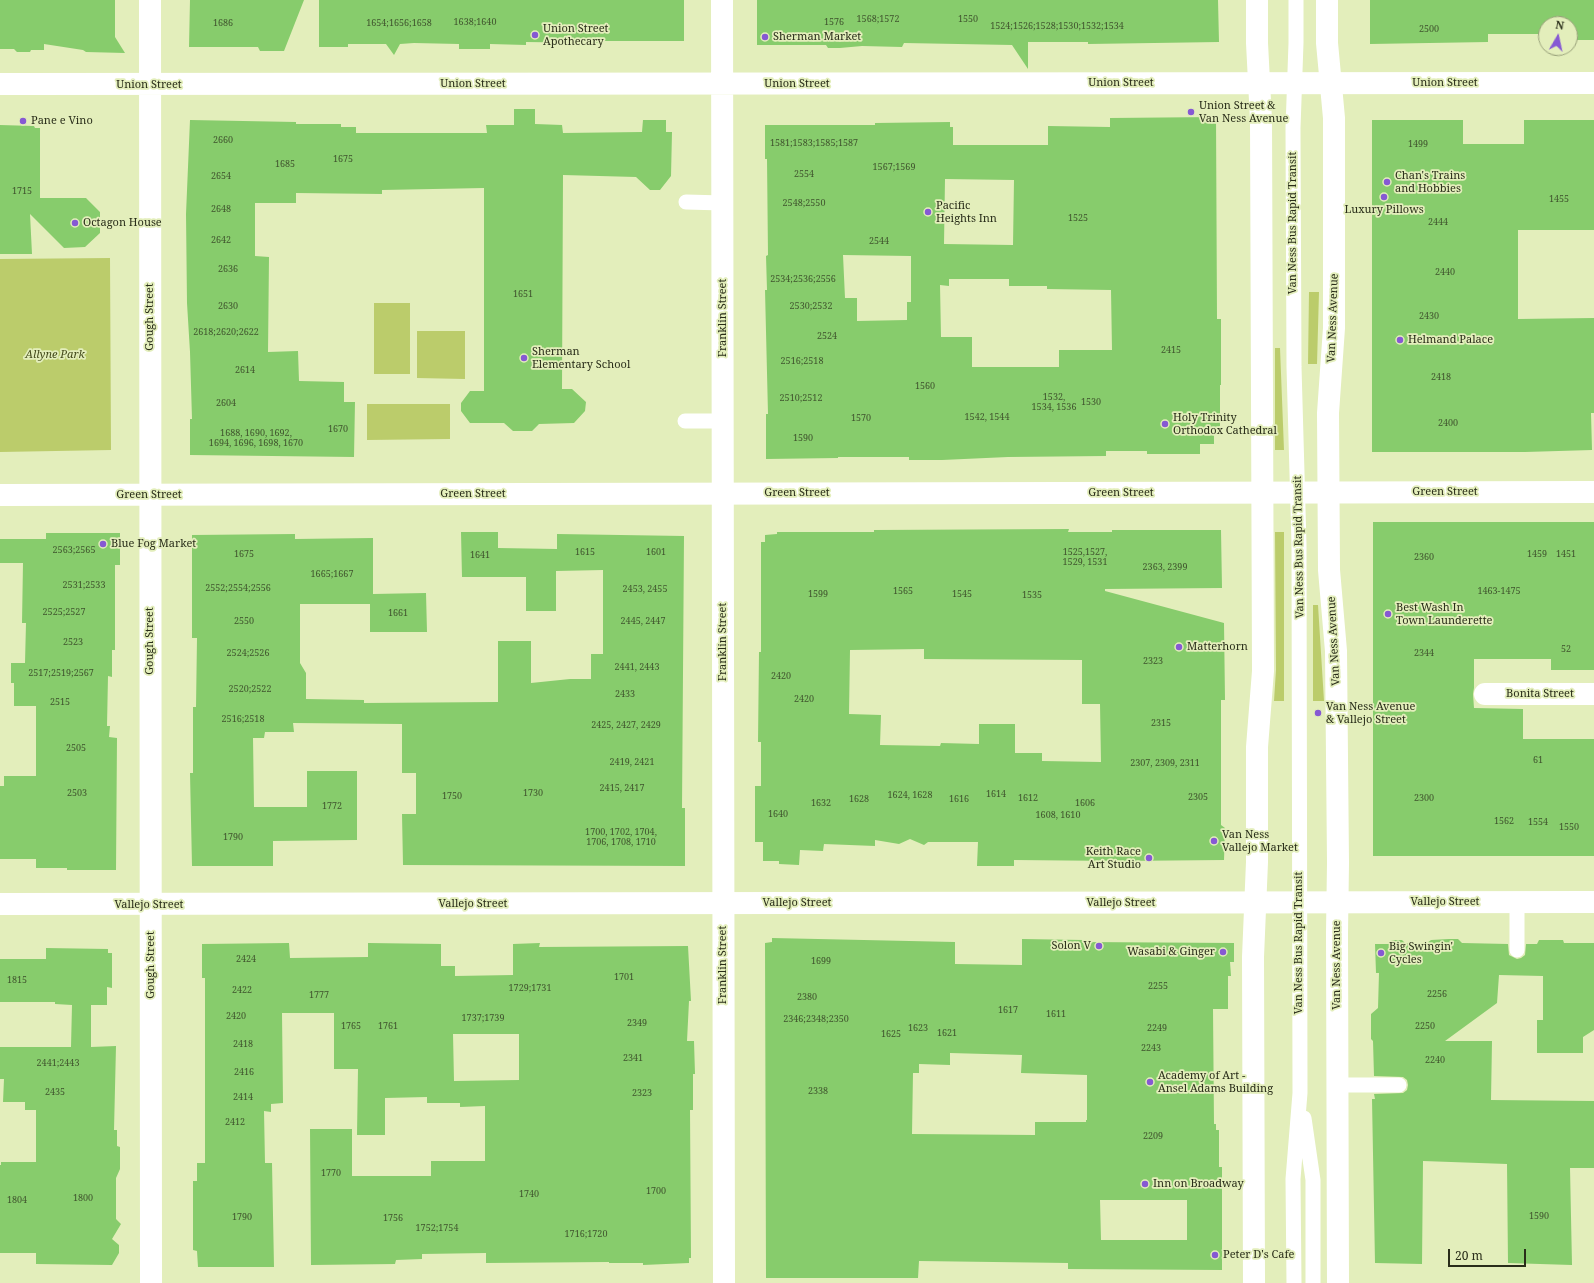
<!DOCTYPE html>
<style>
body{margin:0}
#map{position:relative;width:1594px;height:1283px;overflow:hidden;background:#e3eebb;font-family:"Noto Serif",serif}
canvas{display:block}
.north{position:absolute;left:1538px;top:16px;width:40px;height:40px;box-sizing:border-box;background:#e3eebb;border:1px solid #99a17a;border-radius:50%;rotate:9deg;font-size:11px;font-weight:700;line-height:16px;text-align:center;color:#292d19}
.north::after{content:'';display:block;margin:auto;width:14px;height:18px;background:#8659d3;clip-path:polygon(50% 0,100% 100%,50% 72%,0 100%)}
.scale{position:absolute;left:1448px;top:1249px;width:78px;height:18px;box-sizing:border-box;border:2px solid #292d19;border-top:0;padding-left:5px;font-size:12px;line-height:14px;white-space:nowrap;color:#292d19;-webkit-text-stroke:3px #e3eebb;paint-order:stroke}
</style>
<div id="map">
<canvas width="1594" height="1283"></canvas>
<div class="north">N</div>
<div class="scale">20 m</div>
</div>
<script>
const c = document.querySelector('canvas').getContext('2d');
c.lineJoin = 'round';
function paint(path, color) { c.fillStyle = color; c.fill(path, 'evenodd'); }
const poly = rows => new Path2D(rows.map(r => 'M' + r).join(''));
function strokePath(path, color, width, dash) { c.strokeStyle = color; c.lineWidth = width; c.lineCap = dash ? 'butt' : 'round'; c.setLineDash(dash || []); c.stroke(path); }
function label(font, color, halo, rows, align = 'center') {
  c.font = font + ' "Noto Serif",serif'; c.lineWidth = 3.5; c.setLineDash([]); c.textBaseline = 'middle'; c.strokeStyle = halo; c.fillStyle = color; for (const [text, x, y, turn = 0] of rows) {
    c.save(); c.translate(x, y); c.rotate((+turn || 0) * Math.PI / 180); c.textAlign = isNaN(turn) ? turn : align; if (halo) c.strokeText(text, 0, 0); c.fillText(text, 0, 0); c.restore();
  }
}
paint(poly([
 [110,258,111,450,0,452,0,259],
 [1309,292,1319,292,1317,364,1308,364],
 [374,303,410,303,410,374,374,374],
 [417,331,465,331,465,379,417,378],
 [1275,348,1280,348,1284,450,1275,450],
 [367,404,450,404,450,439,367,440],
 [1275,532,1284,532,1284,701,1274,701,1276,670],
 [1313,605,1318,605,1324,701,1313,701]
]), '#bbcc6b');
paint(poly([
 [0,0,115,0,115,37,125,53,86,52,83,50,44,44,44,50,31,50,30,52,17,52,14,49,0,49],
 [190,0,304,0,284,51,260,51,258,47,189,47],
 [319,0,684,0,684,41,600,41,600,43,526,42,526,45,490,44,490,49,459,49,459,44,414,43,400,44,394,55,386,44,348,44,348,47,319,47],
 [757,0,1218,0,1219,42,1088,44,1088,42,1028,42,1028,69,1012,45,904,43,902,47,862,46,840,48,828,48,826,45,757,45],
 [1370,0,1594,0,1594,40,1570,40,1570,22,1565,24,1546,24,1546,32,1540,34,1488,34,1488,42,1370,44],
 [514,109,535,109,535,124,562,125,563,133,642,132,643,120,666,120,666,132,672,132,671,176,660,190,650,190,636,177,563,175,562,389,572,389,586,402,585,411,574,423,539,424,532,431,513,431,504,423,470,423,461,411,461,403,470,391,484,391,484,188,382,190,382,194,296,193,296,203,255,203,255,256,269,257,268,352,298,351,299,381,344,382,344,402,355,402,354,457,190,455,190,419,192,419,190,352,187,303,186,214,190,120,296,122,296,124,341,124,341,127,356,127,356,133,487,133,486,125,514,125],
 [1216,117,1217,319,1221,319,1221,385,1220,385,1220,432,1214,432,1214,444,1200,444,1200,454,1147,454,1147,451,1106,451,1106,456,1008,457,942,460,909,460,909,457,838,457,838,458,766,459,766,414,768,414,765,290,767,290,766,256,768,255,767,159,765,159,765,125,875,125,875,123,950,122,950,127,953,127,953,145,1048,145,1048,126,1110,127,1110,118],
 [945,179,1014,180,1013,245,944,244],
 [843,255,911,256,911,302,907,302,907,320,857,321,857,298,845,298],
 [949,279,1009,279,1009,286,1047,286,1047,289,1111,290,1112,350,1059,350,1059,367,972,367,972,337,941,337,940,285,949,286],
 [1372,120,1463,120,1463,144,1524,144,1524,120,1594,120,1594,230,1518,230,1518,319,1594,318,1594,413,1591,413,1592,450,1525,452,1372,452],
 [0,125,34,126,35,128,40,128,40,198,86,198,100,212,100,233,85,247,64,248,30,214,32,254,0,254],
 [1373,522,1594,522,1594,670,1551,670,1551,659,1474,659,1474,688,1473,694,1474,708,1523,709,1523,739,1594,739,1594,856,1373,856],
 [1069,529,1068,532,1112,532,1112,530,1221,530,1222,588,1105,589,1105,591,1224,623,1225,700,1221,700,1221,825,1225,828,1224,860,1118,861,1014,860,1014,866,977,866,978,842,928,842,924,845,910,839,899,844,875,840,875,846,824,844,823,851,800,850,799,865,779,864,779,861,763,861,763,842,755,842,755,786,761,786,761,742,758,742,759,652,761,652,761,542,765,542,765,535,777,534,777,532,874,532,874,530],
 [924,649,924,659,1082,660,1082,704,1100,704,1101,762,1042,761,1042,753,1015,753,1015,724,979,724,979,744,941,743,940,746,880,745,881,715,849,714,850,650],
 [461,532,498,532,498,548,557,549,557,534,684,536,682,808,685,808,685,866,403,865,402,814,416,814,416,773,402,773,402,724,293,723,294,732,265,732,264,738,253,738,254,807,307,807,307,771,357,771,357,840,273,841,273,866,192,866,190,773,193,773,193,707,196,707,197,638,192,638,192,535,295,534,295,539,373,538,373,594,426,593,427,632,370,632,370,604,300,604,300,663,306,673,306,699,364,700,364,703,498,702,498,641,531,641,531,683,570,679,591,679,591,654,603,654,603,570,556,571,556,611,526,611,526,577,462,577],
 [46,533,120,533,120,565,115,565,115,650,112,650,112,677,108,676,107,726,110,726,109,737,117,738,116,870,67,870,67,868,36,868,36,859,0,859,0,786,4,786,4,776,36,776,36,706,14,706,14,683,11,683,11,663,25,663,26,623,22,623,23,563,0,563,0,539,46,539],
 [772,938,955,942,955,964,1022,965,1022,939,1083,940,1083,942,1234,943,1234,962,1230,962,1231,976,1228,976,1228,1009,1213,1009,1214,1124,1216,1124,1216,1130,1219,1130,1219,1167,1222,1167,1222,1270,1068,1269,1068,1263,919,1261,918,1278,766,1278,765,943,772,942],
 [950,1053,1022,1055,1021,1073,1087,1075,1087,1120,1086,1120,1086,1122,1035,1122,1035,1135,912,1134,913,1073,919,1073,919,1064,950,1065],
 [1100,1200,1187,1200,1187,1240,1101,1240],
 [1449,939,1458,939,1462,943,1508,944,1509,955,1517,959,1521,958,1525,955,1526,944,1537,944,1539,940,1563,940,1564,943,1594,943,1594,1030,1583,1037,1583,1053,1537,1053,1537,1020,1543,1020,1543,976,1499,975,1497,1003,1445,1041,1492,1041,1491,1100,1594,1101,1594,1168,1570,1168,1572,1265,1508,1263,1507,1164,1423,1161,1422,1264,1375,1263,1372,1099,1375,1099,1374,1094,1403,1093,1407,1090,1408,1085,1407,1080,1403,1077,1374,1076,1373,1041,1371,1039,1371,1014,1378,1008,1379,973,1376,973,1375,944,1389,944,1392,940,1402,940,1405,943,1427,943,1431,940],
 [289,943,290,958,368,957,368,943,441,944,441,966,455,966,455,976,513,975,513,944,540,943,539,947,688,946,691,1001,689,1001,687,1041,694,1041,695,1074,693,1074,693,1110,690,1110,691,1258,689,1258,689,1263,643,1265,643,1263,609,1263,609,1262,486,1263,486,1253,422,1254,422,1259,396,1260,395,1264,311,1265,310,1129,352,1129,352,1176,431,1176,431,1161,485,1161,485,1106,460,1107,460,1103,427,1103,427,1097,385,1098,385,1135,357,1135,358,1069,334,1069,334,1013,282,1013,283,1103,271,1104,271,1112,264,1111,265,1163,272,1163,274,1267,198,1267,197,1251,193,1250,193,1181,197,1181,197,1163,205,1163,205,978,202,978,202,944],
 [453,1034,519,1034,519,1080,454,1081],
 [46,948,108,949,108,953,112,953,112,988,107,987,107,1005,91,1005,91,1047,116,1046,114,1130,117,1130,117,1146,120,1147,120,1169,116,1178,116,1219,121,1224,112,1239,119,1245,119,1253,112,1265,36,1264,36,1253,0,1253,0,1165,1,1165,1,1162,36,1162,36,1110,25,1110,25,1102,3,1102,4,1079,0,1079,0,1047,71,1047,72,1005,55,1004,55,1002,0,1002,0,959,46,959]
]), '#87cc6c');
strokePath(poly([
 [686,202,723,203],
 [685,421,723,421],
 [1517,902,1517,950],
 [1338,1085,1399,1085],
 [1304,1118,1313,1180,1313,1283],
 [1294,1283,1293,1179,1300,1093,1299,544,1294,367,1293,128,1296,43,1296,0]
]), '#fff', 15);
strokePath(poly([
 [0,495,1594,492],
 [1485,694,1594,694],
 [0,904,1594,902]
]), '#fff', 22);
strokePath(poly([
 [150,0,151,1283],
 [722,0,724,1283],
 [0,84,1594,83]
]), '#fff', 22);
strokePath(poly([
 [1327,0,1327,43,1334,118,1334,328,1328,413,1329,570,1336,651,1338,863,1337,933,1338,1283],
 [1254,1283,1253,957,1257,862,1257,747,1263,671,1261,120,1257,43,1257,0]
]), '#fff', 22);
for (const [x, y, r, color] of [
 [535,35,4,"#8659d3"],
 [765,37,4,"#8659d3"],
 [1191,112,4,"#8659d3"],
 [23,121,4,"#8659d3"],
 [1387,182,4,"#8659d3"],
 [1384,197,4,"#8659d3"],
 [928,212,4,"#8659d3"],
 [75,223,4,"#8659d3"],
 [1400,340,4,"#8659d3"],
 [524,358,4,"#8659d3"],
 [1165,424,4,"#8659d3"],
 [103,544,4,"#8659d3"],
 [1388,614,4,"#8659d3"],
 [1179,647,4,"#8659d3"],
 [1318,713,4,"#8659d3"],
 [1214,841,4,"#8659d3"],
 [1149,858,4,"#8659d3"],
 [1099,946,4,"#8659d3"],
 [1223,952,4,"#8659d3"],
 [1381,953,4,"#8659d3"],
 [1150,1082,4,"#8659d3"],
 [1145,1184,4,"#8659d3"],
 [1215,1255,4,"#8659d3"]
]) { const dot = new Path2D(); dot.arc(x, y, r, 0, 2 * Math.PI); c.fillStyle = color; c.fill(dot); strokePath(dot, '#e3eebb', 1.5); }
label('9px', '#40552e', null, [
 ["1568;1572",878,19],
 ["1550",968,19],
 ["1638;1640",475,22],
 ["1576",834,22],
 ["1686",223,23],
 ["1654;1656;1658",399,23],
 ["1524;1526;1528;1530;1532;1534",1057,26],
 ["2500",1429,29],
 ["2660",223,140],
 ["1581;1583;1585;1587",814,143],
 ["1499",1418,144],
 ["1675",343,159],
 ["1685",285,164],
 ["1567;1569",894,167],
 ["2554",804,174],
 ["2654",221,176],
 ["1715",22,191],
 ["1455",1559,199],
 ["2548;2550",804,203],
 ["2648",221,209],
 ["1525",1078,218],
 ["2444",1438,222],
 ["2642",221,240],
 ["2544",879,241],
 ["2636",228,269],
 ["2440",1445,272],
 ["2534;2536;2556",803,279],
 ["1651",523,294],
 ["2630",228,306],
 ["2530;2532",811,306],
 ["2430",1429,316],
 ["2618;2620;2622",226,332],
 ["2524",827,336],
 ["2415",1171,350],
 ["2516;2518",802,361],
 ["2614",245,370],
 ["2418",1441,377],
 ["1560",925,386],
 ["1532,",1054,397],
 ["1534, 1536",1054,407],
 ["2510;2512",801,398],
 ["1530",1091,402],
 ["2604",226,403],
 ["1542, 1544",987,417],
 ["1570",861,418],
 ["2400",1448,423],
 ["1670",338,429],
 ["1688, 1690, 1692,",256,433],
 ["1694, 1696, 1698, 1670",256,443],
 ["1590",803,438],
 ["2563;2565",74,550],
 ["1615",585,552],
 ["1601",656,552],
 ["1525,1527,",1085,552],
 ["1529, 1531",1085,562],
 ["1675",244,554],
 ["1459",1537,554],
 ["1451",1566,554],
 ["1641",480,555],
 ["2360",1424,557],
 ["2363, 2399",1165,567],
 ["1665;1667",332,574],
 ["2531;2533",84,585],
 ["2552;2554;2556",238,588],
 ["2453, 2455",645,589],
 ["1565",903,591],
 ["1463-1475",1499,591],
 ["1599",818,594],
 ["1545",962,594],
 ["1535",1032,595],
 ["2525;2527",64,612],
 ["1661",398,613],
 ["2550",244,621],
 ["2445, 2447",643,621],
 ["2523",73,642],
 ["52",1566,649],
 ["2524;2526",248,653],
 ["2344",1424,653],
 ["2323",1153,661],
 ["2441, 2443",637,667],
 ["2517;2519;2567",61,673],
 ["2420",781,676],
 ["2520;2522",250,689],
 ["2433",625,694],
 ["2420",804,699],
 ["2515",60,702],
 ["2516;2518",243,719],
 ["2315",1161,723],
 ["2425, 2427, 2429",626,725],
 ["2505",76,748],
 ["61",1538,760],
 ["2419, 2421",632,762],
 ["2307, 2309, 2311",1165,763],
 ["2415, 2417",622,788],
 ["2503",77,793],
 ["1730",533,793],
 ["1614",996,794],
 ["1624, 1628",910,795],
 ["1750",452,796],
 ["2305",1198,797],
 ["1612",1028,798],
 ["2300",1424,798],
 ["1628",859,799],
 ["1616",959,799],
 ["1632",821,803],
 ["1606",1085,803],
 ["1772",332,806],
 ["1640",778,814],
 ["1608, 1610",1058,815],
 ["1562",1504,821],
 ["1554",1538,822],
 ["1550",1569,827],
 ["1700, 1702, 1704,",621,832],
 ["1706, 1708, 1710",621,842],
 ["1790",233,837],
 ["2424",246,959],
 ["1699",821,961],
 ["1701",624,977],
 ["1815",17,980],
 ["2255",1158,986],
 ["1729;1731",530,988],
 ["2422",242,990],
 ["2256",1437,994],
 ["1777",319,995],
 ["2380",807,997],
 ["1617",1008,1010],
 ["1611",1056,1014],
 ["2420",236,1016],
 ["1737;1739",483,1018],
 ["2346;2348;2350",816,1019],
 ["2349",637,1023],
 ["1765",351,1026],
 ["1761",388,1026],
 ["2250",1425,1026],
 ["1623",918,1028],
 ["2249",1157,1028],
 ["1621",947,1033],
 ["1625",891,1034],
 ["2418",243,1044],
 ["2243",1151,1048],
 ["2341",633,1058],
 ["2240",1435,1060],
 ["2441;2443",58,1063],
 ["2416",244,1072],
 ["2338",818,1091],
 ["2435",55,1092],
 ["2323",642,1093],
 ["2414",243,1097],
 ["2412",235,1122],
 ["2209",1153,1136],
 ["1770",331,1173],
 ["1700",656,1191],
 ["1740",529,1194],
 ["1800",83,1198],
 ["1804",17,1200],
 ["1590",1539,1216],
 ["1790",242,1217],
 ["1756",393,1218],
 ["1752;1754",437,1228],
 ["1716;1720",586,1234]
]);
label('11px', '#292d19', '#e3eebb', [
 ["Union Street",543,29],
 ["Apothecary",543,42],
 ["Sherman Market",773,37],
 ["Union Street &",1199,106],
 ["Van Ness Avenue",1199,119],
 ["Pane e Vino",31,121],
 ["Chan's Trains",1395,176],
 ["and Hobbies",1395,189],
 ["Pacific",936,206],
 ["Heights Inn",936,219],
 ["Luxury Pillows",1384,210,"center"],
 ["Octagon House",83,223],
 ["Helmand Palace",1408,340],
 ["Sherman",532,352],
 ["Elementary School",532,365],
 ["Holy Trinity",1173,418],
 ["Orthodox Cathedral",1173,431],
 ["Blue Fog Market",111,544],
 ["Best Wash In",1396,608],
 ["Town Launderette",1396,621],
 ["Matterhorn",1187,647],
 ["Van Ness Avenue",1326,707],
 ["& Vallejo Street",1326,720],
 ["Van Ness",1222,835],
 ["Vallejo Market",1222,848],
 ["Keith Race",1141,852,"right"],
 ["Art Studio",1141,865,"right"],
 ["Solon V",1091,946,"right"],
 ["Big Swingin'",1389,947],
 ["Cycles",1389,960],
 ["Wasabi & Ginger",1215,952,"right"],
 ["Academy of Art -",1158,1076],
 ["Ansel Adams Building",1158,1089],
 ["Inn on Broadway",1153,1184],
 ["Peter D's Cafe",1223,1255]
], 'left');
label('11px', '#292d19', '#e3eebb', [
 ["Union Street",1121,83],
 ["Union Street",1445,83],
 ["Union Street",473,84],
 ["Union Street",797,84],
 ["Union Street",149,85],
 ["Van Ness Bus Rapid Transit",1293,223,-90],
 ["Gough Street",150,317,-90],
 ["Franklin Street",723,318,-90],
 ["Van Ness Avenue",1333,318,-88],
 ["Green Street",1445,492],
 ["Green Street",797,493],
 ["Green Street",1121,493],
 ["Green Street",473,494],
 ["Green Street",149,495],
 ["Van Ness Bus Rapid Transit",1299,547,-91],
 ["Gough Street",150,641,-90],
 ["Van Ness Avenue",1334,641,-93],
 ["Franklin Street",723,642,-90],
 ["Bonita Street",1540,694],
 ["Vallejo Street",1445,902],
 ["Vallejo Street",797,903],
 ["Vallejo Street",1121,903],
 ["Vallejo Street",473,904],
 ["Vallejo Street",149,905],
 ["Van Ness Bus Rapid Transit",1299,943,-90],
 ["Gough Street",151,965,-90],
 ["Franklin Street",723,965,-90],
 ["Van Ness Avenue",1337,965,-90]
]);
label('italic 11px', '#434a1a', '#e3eebb', [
 ["Allyne Park",55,355]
]);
</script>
